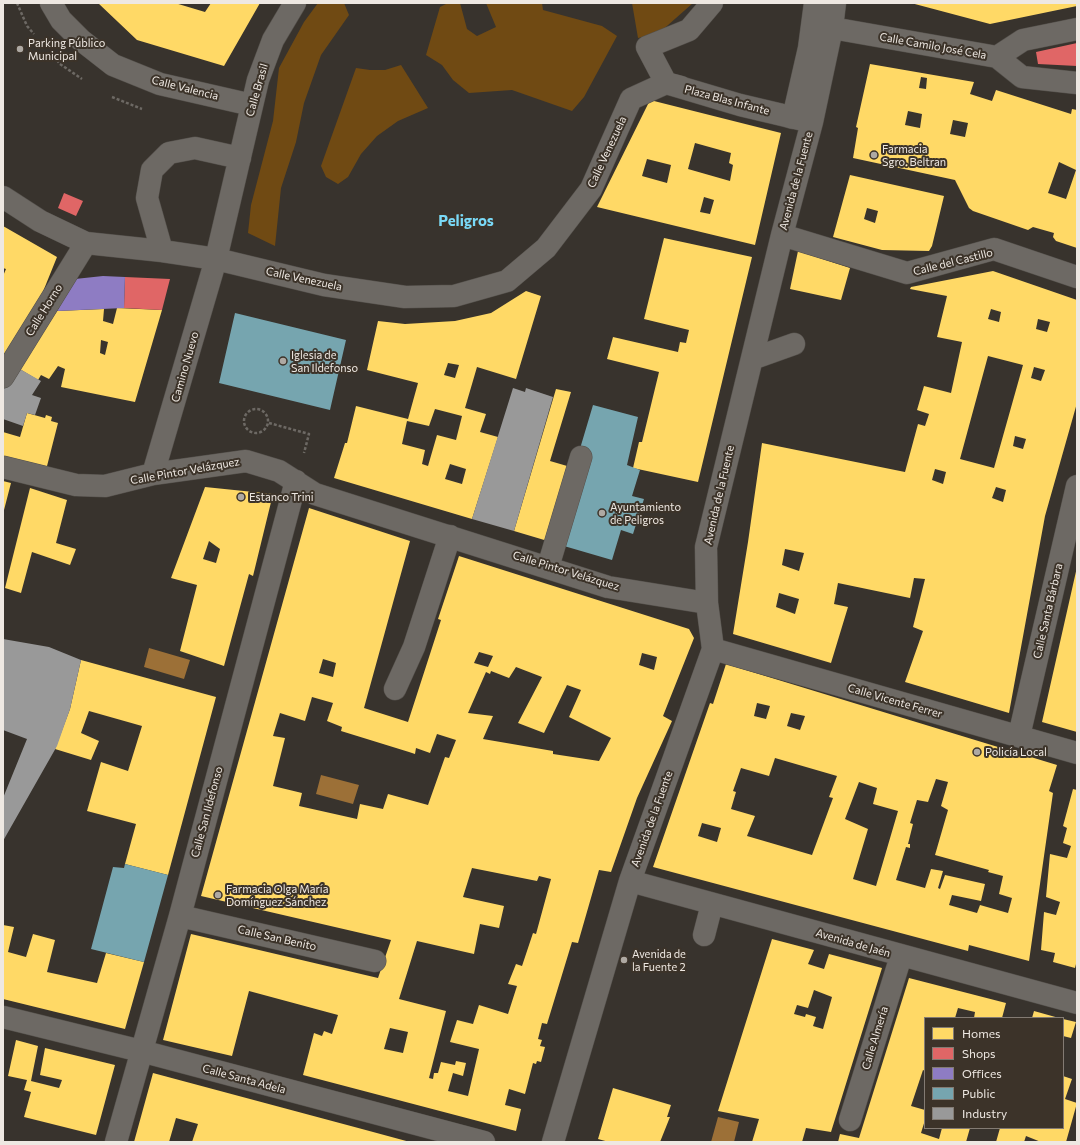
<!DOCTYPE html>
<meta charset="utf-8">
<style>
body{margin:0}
#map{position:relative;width:1080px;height:1145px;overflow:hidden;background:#38332d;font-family:Commissioner,sans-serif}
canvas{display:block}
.frame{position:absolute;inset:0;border:4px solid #eee8e2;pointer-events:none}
.legend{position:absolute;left:924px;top:1017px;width:140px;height:112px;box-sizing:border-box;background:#3c3329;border:1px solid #837b73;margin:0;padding:5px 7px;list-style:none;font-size:12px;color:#eee8e2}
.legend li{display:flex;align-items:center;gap:8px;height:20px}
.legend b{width:20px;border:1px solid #837b73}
</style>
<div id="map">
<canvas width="1080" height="1145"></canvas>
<div class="frame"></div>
<ul class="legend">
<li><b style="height:11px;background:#ffd966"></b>Homes</li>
<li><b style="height:11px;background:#e06666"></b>Shops</li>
<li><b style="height:11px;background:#8e7cc3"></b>Offices</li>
<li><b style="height:11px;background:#76a5af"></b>Public</li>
<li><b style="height:11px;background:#999"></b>Industry</li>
</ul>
</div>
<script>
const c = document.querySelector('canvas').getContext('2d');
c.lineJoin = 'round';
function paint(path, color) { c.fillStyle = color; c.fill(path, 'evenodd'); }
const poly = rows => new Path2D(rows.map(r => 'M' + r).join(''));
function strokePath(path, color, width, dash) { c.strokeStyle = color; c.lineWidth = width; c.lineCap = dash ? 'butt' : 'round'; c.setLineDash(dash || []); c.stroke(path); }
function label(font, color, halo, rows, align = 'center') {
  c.font = font + ' Commissioner,sans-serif'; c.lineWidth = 4; c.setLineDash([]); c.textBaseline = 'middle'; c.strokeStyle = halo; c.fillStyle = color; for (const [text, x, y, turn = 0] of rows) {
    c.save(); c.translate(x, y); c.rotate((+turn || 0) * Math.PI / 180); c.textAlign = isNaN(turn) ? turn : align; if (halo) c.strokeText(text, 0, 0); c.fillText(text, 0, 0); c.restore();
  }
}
paint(poly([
 [318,3,344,3,349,15,321,55,304,103,296,142,281,188,275,246,248,233,251,205,273,121,279,68,304,22],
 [448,3,460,3,467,29,477,36,496,27,486,3,542,3,543,10,602,26,617,36,584,97,572,111,512,90,469,93,453,80,442,65,426,55,440,7],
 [632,3,693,3,659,33,638,38],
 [401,65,428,108,398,121,377,136,361,154,348,177,338,184,326,177,321,166,356,68,370,70,385,70]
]), '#704a13');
paint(poly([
 [149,648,190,660,184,679,144,667],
 [321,775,359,785,353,804,316,794],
 [718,1117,739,1122,734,1142,711,1142]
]), '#9c7037');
paint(poly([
 [98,3,175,3,205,12,211,3,260,3,224,66,137,40],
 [911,3,1077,3,1077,6,990,24],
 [870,64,974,82,970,94,992,101,996,90,1071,114,1072,109,1077,110,1077,248,1056,241,1053,237,1054,233,1033,227,1028,230,973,211,969,208,955,180,853,158,858,128,856,127],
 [921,77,927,78,926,89,919,88],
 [908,111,922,114,920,128,905,125],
 [953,120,968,123,965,137,950,134],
 [1059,162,1076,170,1066,199,1048,193],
 [650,100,781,133,755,245,597,207],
 [695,143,731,153,729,163,733,165,730,181,688,169],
 [647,159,671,165,667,183,642,176],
 [704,197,714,200,710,214,700,212],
 [850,175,944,196,932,246,929,251,882,250,833,237],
 [867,208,878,211,875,223,864,219],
 [3,226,57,257,36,309,3,357,3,276,6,269,3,268],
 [664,238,752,257,698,482,633,468,639,442,642,442,659,372,607,359,613,337,678,352,680,342,686,343,689,330,644,319],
 [798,251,850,268,841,300,790,289],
 [993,271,1077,300,1077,403,1045,516,1009,713,905,682,923,631,913,627,925,579,914,578,910,598,838,583,834,604,848,607,831,663,733,634,748,542,762,443,905,472,918,424,925,426,929,414,917,410,924,386,951,393,962,342,937,337,947,296,910,289,911,287],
 [991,309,1001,312,999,322,988,319],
 [1038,319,1050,322,1047,332,1036,329],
 [988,356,1023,365,994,468,960,459],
 [1034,367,1045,370,1041,381,1031,378],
 [1015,436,1026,439,1023,449,1013,446],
 [935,469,946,472,943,484,932,480],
 [996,487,1006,490,1003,502,992,498],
 [785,549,804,553,799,571,782,565],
 [779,593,799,599,795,614,776,607],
 [526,291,541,296,516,379,477,367,465,408,486,414,480,432,498,437,472,519,334,478,345,443,347,443,356,406,408,419,418,383,367,370,378,321,405,324,455,321,491,313],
 [448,363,459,365,455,378,444,375],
 [435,409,462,416,456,440,437,435,428,466,422,464,425,450,402,444,407,421,429,426],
 [450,464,466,469,462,484,445,479],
 [117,308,162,310,135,402,61,387,65,369,58,366,49,379,41,375,38,380,18,368,57,311,104,309,103,321,113,324],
 [101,340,108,342,105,355,100,353],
 [556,389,571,392,550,461,574,468,551,542,514,531],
 [27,413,45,418,46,415,52,417,51,421,58,423,46,470,3,458,3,432,20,437],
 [3,481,11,483,4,510,3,510],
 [205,487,273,494,253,576,249,574,224,666,180,651,197,585,171,578],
 [209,541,220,549,216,563,203,559],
 [30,488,67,500,56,543,76,549,70,565,32,552,21,593,5,588],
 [309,508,410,541,364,708,408,722,441,620,438,619,459,556,689,629,694,638,663,716,672,721,637,798,611,872,599,870,578,943,572,942,547,1024,542,1023,538,1039,542,1040,540,1046,545,1047,541,1062,537,1061,536,1064,533,1063,525,1094,509,1089,505,1105,521,1109,516,1131,303,1075,314,1033,322,1036,324,1031,332,1034,338,1015,249,991,232,1056,163,1040,191,934,378,978,391,940,201,896],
 [479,652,493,656,488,667,474,663],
 [642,653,657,657,654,670,639,665],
 [323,659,336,663,333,677,319,673],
 [516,667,542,677,518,723,544,733,567,685,581,690,569,717,611,738,599,761,553,754,553,751,483,739,493,716,468,713,486,672,490,674,491,671,509,678],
 [312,697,333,703,327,721,342,727,341,731,409,752,415,754,416,748,430,753,437,734,456,740,449,758,445,757,428,805,388,794,383,809,360,804,357,819,299,806,302,793,273,786,285,738,273,736,280,713,305,721],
 [472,868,537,881,539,876,551,879,536,934,533,933,522,966,516,964,508,984,517,986,508,1014,479,1005,473,1024,457,1020,450,1042,479,1049,468,1096,448,1091,453,1073,463,1076,466,1063,456,1061,455,1065,441,1062,438,1073,434,1073,433,1079,429,1078,446,1011,399,999,417,941,474,954,480,924,499,928,504,906,463,897],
 [390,1028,408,1032,403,1053,384,1049],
 [1077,567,1077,732,1042,722],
 [81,660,216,697,168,875,125,864,136,824,87,811,101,762,128,771,142,726,89,711,81,733,99,741,91,760,55,749,70,709],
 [726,664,1057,765,1049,791,1053,793,1029,961,969,945,968,951,653,867,710,703,713,704],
 [757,703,770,706,766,719,754,716],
 [791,713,805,716,800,730,787,726],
 [775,758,837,776,829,797,833,798,812,855,747,836,755,816,731,809,736,792,733,791,741,768,769,776],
 [936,779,948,782,941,806,948,810,935,855,989,870,988,872,1003,876,999,894,1012,898,1008,913,980,905,977,913,949,905,952,895,981,901,985,884,945,875,940,889,938,888,943,871,931,869,925,888,896,880,906,847,910,848,910,844,908,844,913,824,910,823,917,800,928,802],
 [859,782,877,788,873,804,898,811,876,886,853,879,868,829,845,819],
 [702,823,721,828,717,842,698,836],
 [1073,789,1077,790,1077,960,1075,968,1053,962,1055,953,1041,950,1044,912,1056,915,1060,902,1046,897,1050,854,1067,858,1071,846,1063,843,1067,828,1063,826],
 [3,925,14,927,8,952,26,957,33,934,55,940,47,972,97,983,106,953,144,962,125,1029,3,999],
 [772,939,814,950,808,964,824,969,829,954,882,968,831,1132,806,1128,802,1142,752,1142,759,1119,718,1111],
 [814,990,832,997,823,1029,813,1026,816,1017,806,1014,805,1017,794,1014,797,1005,808,1008],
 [909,978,1006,1003,1002,1018,974,1018,975,1012,958,1008,955,1018,925,1018,925,1071,923,1070,911,1106,925,1110,925,1120,921,1133,939,1139,942,1128,970,1128,966,1142,838,1142,840,1134,859,1138],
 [1034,1011,1059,1018,1032,1018],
 [1063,1019,1076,1022,1071,1038,1063,1036],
 [16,1040,38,1046,31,1081,59,1088,62,1080,40,1075,45,1048,115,1065,96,1135,24,1117,31,1092,24,1090,27,1080,8,1076],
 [153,1073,362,1129,410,1142,192,1142,198,1124,176,1118,169,1142,134,1142],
 [1063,1076,1072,1079,1065,1099,1077,1103,1066,1142,1041,1142,1026,1136,1024,1142,996,1142,1000,1128,1063,1128],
 [613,1088,671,1105,667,1117,670,1117,660,1142,609,1142,598,1139]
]), '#ffd966');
paint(poly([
 [1077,43,1077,66,1038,64,1036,52],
 [64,193,83,201,76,216,58,208],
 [125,277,170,279,162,310,124,308]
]), '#e06666');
paint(poly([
 [103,276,125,277,124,308,57,311,75,279]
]), '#8e7cc3');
paint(poly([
 [235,313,346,340,330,410,219,383],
 [593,405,638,417,627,465,640,470,632,496,644,499,633,534,621,530,612,560,564,546,579,452],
 [125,864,168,875,144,962,91,949,113,867,124,868]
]), '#76a5af');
paint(poly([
 [18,368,41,381,32,395,41,398,35,415,27,413,23,426,3,419,3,390],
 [513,388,525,392,526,388,553,397,514,531,472,519],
 [3,639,49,647,81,660,70,709,57,746,3,841,3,798,27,739,3,730]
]), '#999');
const minor = poly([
 [51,3,61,20,81,40,113,65,160,84,252,105],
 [832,28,997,57,1023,40,1077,29],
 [997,57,1022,77,1077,83],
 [681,87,666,83,647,47,689,30,712,3],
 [779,114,793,118,809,48,815,3],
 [3,197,40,221,86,243,162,251,216,259,324,285,405,297,454,296,507,281,546,248,591,189,631,99,666,83,740,105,812,122],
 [782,235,907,273,994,249,1077,277],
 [162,251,147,198,152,170,169,153,195,148,240,158],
 [752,359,794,344],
 [3,377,86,243],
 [3,467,76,485,105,486,153,474,246,461,279,471,315,494,608,587,707,603],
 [153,474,216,259,258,80,273,40,295,3],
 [548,567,581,457],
 [713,649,1077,753],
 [395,689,414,647,450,536],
 [1019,736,1077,486],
 [630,881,1077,1003],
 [180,916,375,961],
 [704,935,712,904],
 [3,1017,141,1051,484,1142],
 [850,1120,901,956],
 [116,1142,180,916,296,481],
 [553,1142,630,881,713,649,707,603,706,547,782,235,812,122,832,28,835,3]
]);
strokePath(minor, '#54504b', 23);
strokePath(poly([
 [17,3,27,26,34,34],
 [51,52,60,64,82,79],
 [112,97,142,109],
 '244 421a12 12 0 1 1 24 0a12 12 0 1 1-24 0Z',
 [269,423,309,434,304,453]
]), '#6d6964', 2.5, [3, 2]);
strokePath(minor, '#6d6964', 22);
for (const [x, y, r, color] of [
 [20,49,4,"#aea9a3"],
 [874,155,4,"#aea9a3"],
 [283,361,4,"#aea9a3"],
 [241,497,4,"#aea9a3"],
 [602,513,4,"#aea9a3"],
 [977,752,4,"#aea9a3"],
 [218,895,4,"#aea9a3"],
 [624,960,4,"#aea9a3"]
]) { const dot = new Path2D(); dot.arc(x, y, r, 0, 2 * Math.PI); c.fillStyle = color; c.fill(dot); strokePath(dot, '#3c3329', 1.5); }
label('11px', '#eee8e2', '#3c3329', [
 ["Parking Público",28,43],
 ["Municipal",28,56],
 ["Farmacia",882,149],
 ["Sgro. Beltran",882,162],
 ["Iglesia de",291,355],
 ["San Ildefonso",291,368],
 ["Estanco Trini",249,497],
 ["Ayuntamiento",610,507],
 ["de Peligros",610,520],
 ["Policía Local",985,752],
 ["Farmacia Olga María",226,889],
 ["Domínguez Sánchez",226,902],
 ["Avenida de",632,954],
 ["la Fuente 2",632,967]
], 'left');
label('11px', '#eee8e2', '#3c3329', [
 ["Calle Camilo José Cela",933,46,10],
 ["Calle Valencia",185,88,14],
 ["Calle Brasil",257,90,-74],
 ["Plaza Blas Infante",727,100,15],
 ["Calle Venezuela",607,152,-65],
 ["Avenida de la Fuente",796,181,-75],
 ["Calle del Castillo",953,262,-14],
 ["Calle Venezuela",304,279,12],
 ["Calle Horno",44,310,-58],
 ["Camino Nuevo",185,367,-74],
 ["Calle Pintor Velázquez",185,471,-10],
 ["Avenida de la Fuente",719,495,-77],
 ["Calle Pintor Velázquez",566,571,17],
 ["Calle Santa Bárbara",1048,611,-77],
 ["Calle Vicente Ferrer",895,701,16],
 ["Calle San Ildefonso",207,812,-75],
 ["Avenida de la Fuente",652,819,-70],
 ["Calle San Benito",277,938,13],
 ["Avenida de Jaén",853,943,16],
 ["Calle Almería",875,1038,-73],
 ["Calle Santa Adela",244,1079,15]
]);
label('bold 15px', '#79d9f7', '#3c3329', [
 ["Peligros",466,221]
]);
</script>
